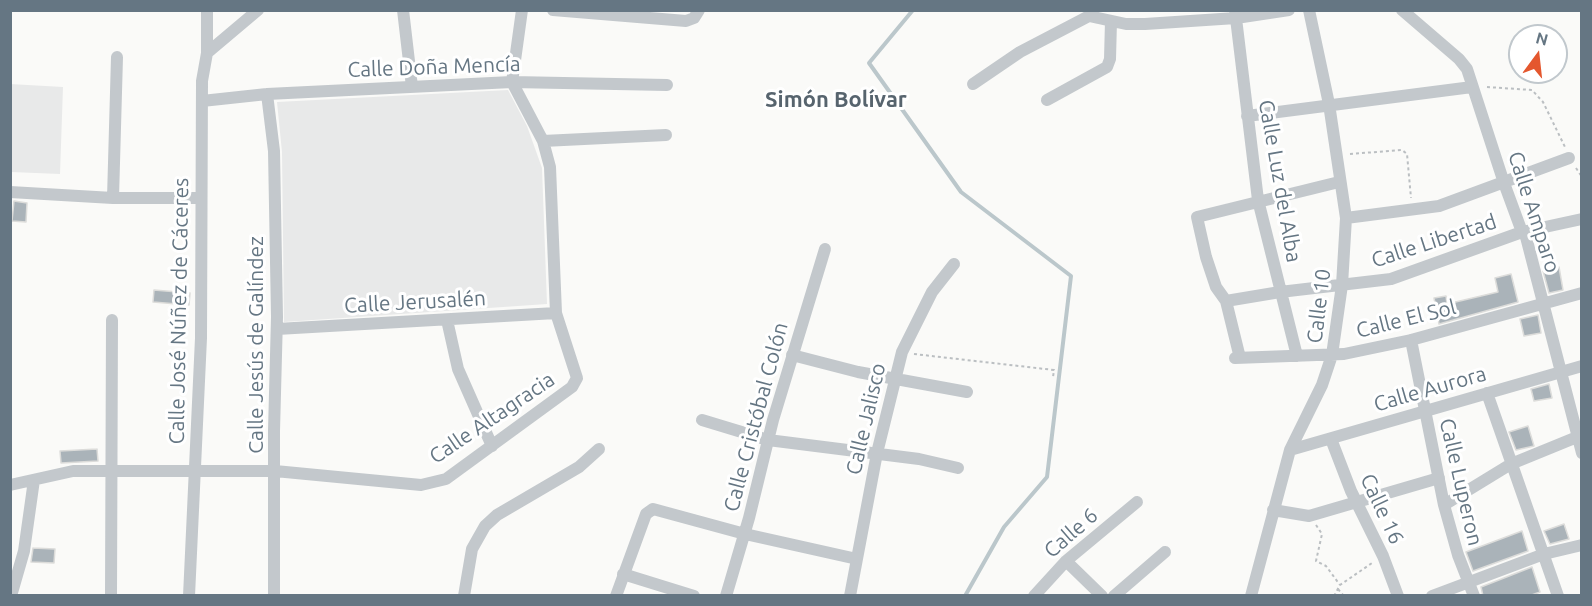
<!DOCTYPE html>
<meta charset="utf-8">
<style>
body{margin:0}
#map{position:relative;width:1592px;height:606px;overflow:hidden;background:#fafaf8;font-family:Ubuntu,sans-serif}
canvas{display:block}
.frame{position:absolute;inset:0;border:12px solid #657683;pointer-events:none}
.north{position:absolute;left:1508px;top:24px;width:60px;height:60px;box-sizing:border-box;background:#fff;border:2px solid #c1c8cd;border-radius:50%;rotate:15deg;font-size:16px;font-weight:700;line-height:24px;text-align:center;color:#657683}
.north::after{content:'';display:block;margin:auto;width:21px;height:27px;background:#e4572e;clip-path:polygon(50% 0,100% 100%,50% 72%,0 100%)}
</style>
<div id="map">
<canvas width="1592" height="606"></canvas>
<div class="frame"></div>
<div class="north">N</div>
</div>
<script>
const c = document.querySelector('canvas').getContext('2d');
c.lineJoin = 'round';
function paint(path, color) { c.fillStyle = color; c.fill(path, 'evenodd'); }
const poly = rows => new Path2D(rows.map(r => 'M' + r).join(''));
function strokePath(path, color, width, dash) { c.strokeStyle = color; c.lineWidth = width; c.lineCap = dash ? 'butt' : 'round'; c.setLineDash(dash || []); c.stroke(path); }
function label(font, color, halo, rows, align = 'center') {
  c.font = font + ' Ubuntu,sans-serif'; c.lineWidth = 6; c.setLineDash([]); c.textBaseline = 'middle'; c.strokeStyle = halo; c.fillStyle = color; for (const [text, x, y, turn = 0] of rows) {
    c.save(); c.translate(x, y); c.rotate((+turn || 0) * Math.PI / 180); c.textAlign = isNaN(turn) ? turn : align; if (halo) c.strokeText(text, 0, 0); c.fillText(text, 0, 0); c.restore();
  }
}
paint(poly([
 [10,84,63,87,60,174,11,172],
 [508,90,527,126,542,168,547,304,284,322,282,152,277,102]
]), '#e8e9e9');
strokePath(poly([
 [913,10,869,63,961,192,1071,276,1047,477,1004,527,965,596]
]), '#bbc7cb', 4);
const building = poly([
 [14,201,27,203,26,222,12,221,14,201],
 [1559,267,1563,290,1549,293,1543,271,1559,267],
 [1511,274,1518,302,1439,324,1434,298,1446,296,1447,304,1498,292,1495,278,1511,274],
 [154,290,190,293,189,305,153,302,154,290],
 [1538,315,1541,333,1524,336,1520,319,1538,315],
 [1549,384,1552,398,1534,401,1531,389,1549,384],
 [1528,426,1534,446,1516,450,1509,432,1528,426],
 [97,449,98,461,61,463,60,451,97,449],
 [1564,524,1569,539,1550,544,1544,531,1564,524],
 [1522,531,1528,551,1473,571,1466,552,1522,531],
 [33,548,55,549,54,563,31,562,33,548],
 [1532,567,1540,592,1529,596,1483,596,1481,587,1532,567]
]);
paint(building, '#aab3b9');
strokePath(building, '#dcdcda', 1.5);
strokePath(poly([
 [1487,87,1532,90,1543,102,1565,147],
 [1350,154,1402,150,1407,154,1411,198],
 [1576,168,1582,177],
 [914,354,1054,370,1053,377],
 [1316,525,1322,534,1316,561,1326,566,1340,585],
 [1338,589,1344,596],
 [1334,596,1340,585,1372,563]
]), '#bbbfc2', 2, [3, 3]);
strokePath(poly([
 [403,10,412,87],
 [553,10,686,21,694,18,699,10],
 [1235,10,1258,200,1297,356],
 [1402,10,1459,59,1467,69,1504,183,1522,232,1526,237,1582,453],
 [207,53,258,10],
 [973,84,1020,52,1089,16,1126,24,1145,24,1236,18,1289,10],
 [267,94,274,151,277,317,274,431,274,596],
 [1047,100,1107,67,1110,59,1111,21],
 [202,101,267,94,512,82,667,85],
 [1247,116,1472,87],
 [543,141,666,135],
 [10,192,113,198,200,198],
 [113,198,117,57],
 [1346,218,1439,206,1569,158],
 [1226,301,1280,292,1391,279,1522,232,1582,219],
 [447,320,458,369,492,446],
 [277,329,556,313],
 [1411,340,1444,505,1458,555,1474,596],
 [792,355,858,372,967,392],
 [1235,358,1344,354,1411,340,1582,293],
 [1240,358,1226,301,1216,287,1206,257,1197,217,1339,182],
 [1487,393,1558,596],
 [702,420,768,440,919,459,958,468],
 [1331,439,1351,491,1383,556,1398,596],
 [1290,450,1582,366],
 [10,485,73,471,275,471,421,485,446,479,572,387,577,378,556,313,550,167,543,141,512,82,522,10],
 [1444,505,1511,464,1582,435],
 [1273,510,1309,516,1439,478],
 [1066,561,1102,596],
 [623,574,694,596],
 [11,596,24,551,34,480],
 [111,596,112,320],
 [189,596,201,338,202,81,207,53,207,10],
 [464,596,472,549,485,526,497,515,579,467,599,449],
 [616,596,646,514,653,509,745,534,857,559],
 [726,596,749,518,773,420,825,249],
 [850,596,877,453,902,352,932,292,954,264],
 [1034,596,1066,561,1137,502],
 [1114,596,1165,552],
 [1251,596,1290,450,1322,385,1332,355,1342,285,1346,218,1329,104,1309,10],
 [1432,596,1544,554,1582,545]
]), '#c3c8cc', 12);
label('21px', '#657683', '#fff', [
 ["Calle Doña Mencía",434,67,-2],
 ["Calle Luz del Alba",1280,181,80],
 ["Calle Amparo",1534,212,72],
 ["Calle Libertad",1434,241,-18],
 ["Calle Jerusalén",415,302,-3],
 ["Calle 10",1319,306,-83],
 ["Calle José Núñez de Cáceres",179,311,-89],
 ["Calle El Sol",1406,319,-14],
 ["Calle Jesús de Galíndez",256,345,-90],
 ["Calle Aurora",1430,389,-16],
 ["Calle Cristóbal Colón",756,417,-75],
 ["Calle Altagracia",492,418,-34],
 ["Calle Jalisco",866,419,-77],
 ["Calle Luperon",1461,482,77],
 ["Calle 16",1382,509,65],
 ["Calle 6",1071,533,-41]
]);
label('bold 22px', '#57646e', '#fff', [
 ["Simón Bolívar",836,100]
]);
</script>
